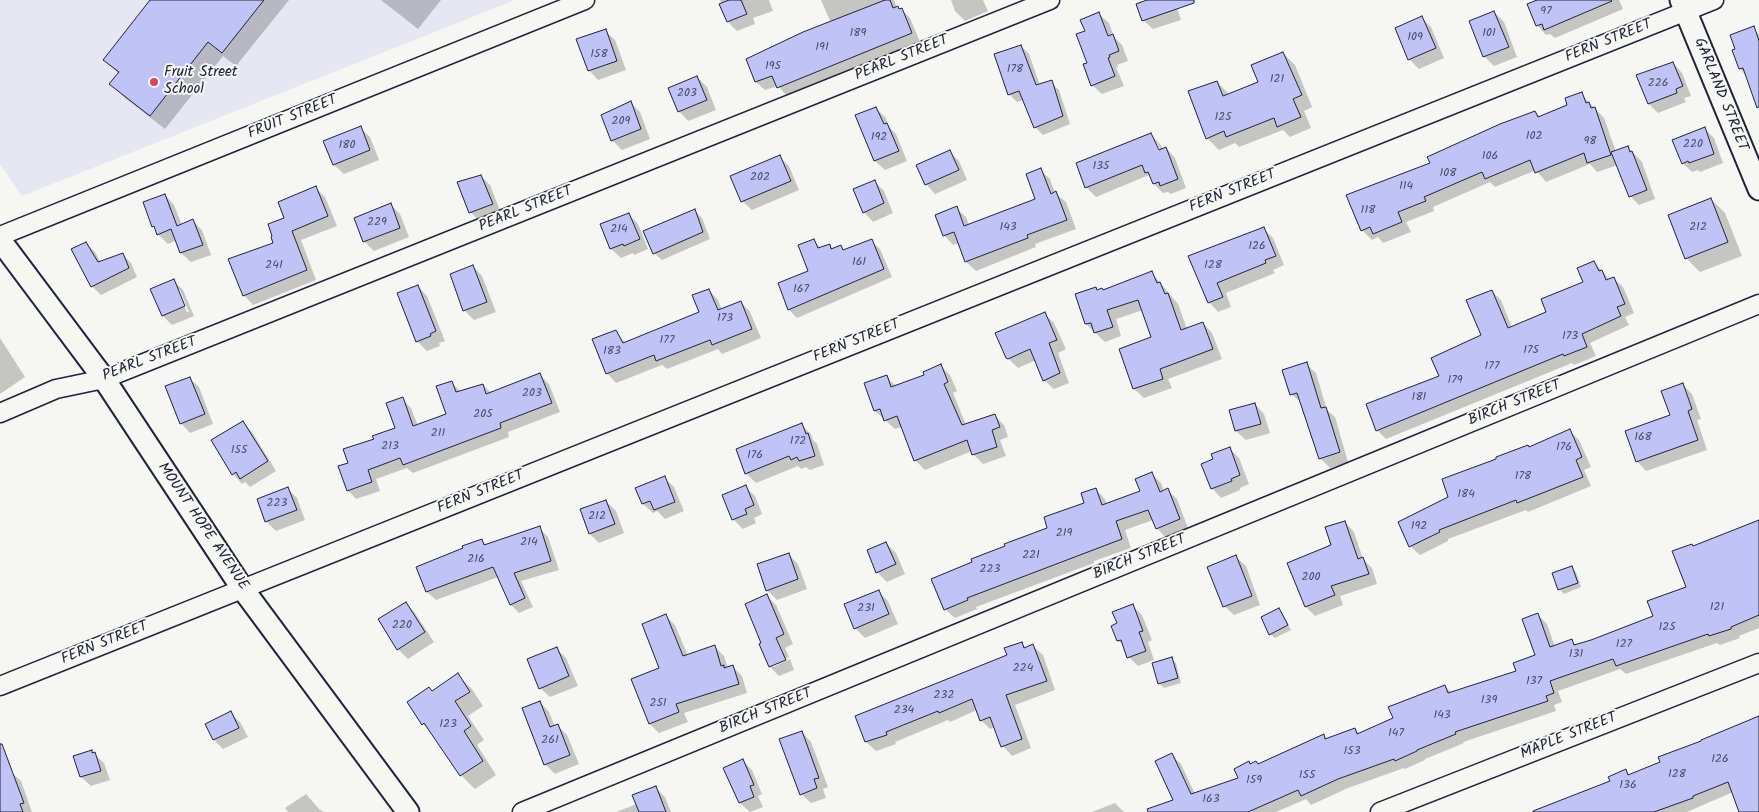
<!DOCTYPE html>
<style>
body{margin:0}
canvas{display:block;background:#f6f6f2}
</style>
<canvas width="1759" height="812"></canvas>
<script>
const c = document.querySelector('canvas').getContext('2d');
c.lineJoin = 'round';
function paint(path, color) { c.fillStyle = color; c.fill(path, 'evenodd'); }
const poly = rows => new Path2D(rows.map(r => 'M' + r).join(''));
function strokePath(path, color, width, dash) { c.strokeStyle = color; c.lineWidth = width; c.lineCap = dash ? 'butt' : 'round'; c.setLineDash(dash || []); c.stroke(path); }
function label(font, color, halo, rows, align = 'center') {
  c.font = font + ' Kalam,sans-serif'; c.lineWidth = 4; c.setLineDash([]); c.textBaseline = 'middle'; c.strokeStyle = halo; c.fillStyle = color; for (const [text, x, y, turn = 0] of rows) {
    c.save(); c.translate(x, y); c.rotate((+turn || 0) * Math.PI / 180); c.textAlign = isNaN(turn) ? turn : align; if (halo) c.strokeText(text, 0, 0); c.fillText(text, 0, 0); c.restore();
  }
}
paint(poly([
 [0,0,515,0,22,196,0,164]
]), '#e6e7f3');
paint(poly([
 [152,0,289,0,236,66,223,56,165,129,125,98,111,83,119,74,105,60],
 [381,0,441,0,418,29],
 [720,0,769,0,773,11,753,18,755,24,737,31,728,22],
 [821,0,894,0,897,8,901,9,910,18,920,42,787,96,778,86,765,90,756,82,747,59,831,23],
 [951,0,983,0,988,11,965,21,955,11],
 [1151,0,1171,0,1176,5,1181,20,1153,29,1143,20],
 [1534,0,1619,0,1623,9,1555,38,1550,34,1546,35,1537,25],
 [1494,12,1504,22,1517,57,1494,66,1484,56],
 [1099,14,1109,23,1114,37,1122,45,1128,61,1117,65,1118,67,1116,67,1124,86,1102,94,1092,85,1086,32],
 [1422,18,1431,27,1444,58,1419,69,1409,59],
 [1753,28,1759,34,1759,90,1740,69,1736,49],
 [605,31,615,40,626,70,598,80,589,70],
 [1021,46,1029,54,1040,85,1051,82,1059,90,1070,124,1043,135,1035,127,1024,100,1017,102,1009,94],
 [1283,53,1295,65,1312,107,1304,111,1311,128,1290,137,1283,130,1239,147,1235,143,1219,150,1207,138,1217,82,1229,94,1260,82],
 [1673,63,1682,73,1691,96,1684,98,1686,102,1658,113,1649,104,1638,76],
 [697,77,707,87,716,110,688,121,679,111],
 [1581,94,1604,118,1616,152,1628,147,1642,162,1655,199,1639,205,1630,196,1618,165,1597,172,1590,164,1546,182,1536,170,1495,187,1490,182,1433,207,1434,211,1406,222,1411,232,1383,243,1378,237,1372,240,1362,230,1432,164,1535,112,1540,117,1569,106],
 [631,103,640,112,650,139,622,150,612,140],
 [876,108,886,118,889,127,896,134,907,161,885,170,875,161,857,116],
 [360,128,370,137,379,160,344,174,334,165,325,142],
 [1705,129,1714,138,1723,163,1700,172,1698,170,1692,172,1683,163],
 [1150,134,1160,144,1163,149,1166,148,1175,158,1186,188,1171,194,1168,192,1163,193,1154,184,1149,175,1096,197,1086,187],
 [1155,143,1157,143,1163,155,1161,156],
 [949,151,959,161,967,180,935,194,926,184],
 [779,156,789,166,799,190,752,210,742,201],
 [1040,170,1050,179,1055,193,1066,202,1076,229,1035,244,1036,247,976,271,966,262,959,243,953,245,944,235,956,208,966,217,969,225,1037,200],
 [481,176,490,185,501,213,480,221,470,212],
 [875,182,884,191,893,213,873,222,864,212],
 [316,188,325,197,337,226,301,240,316,280,253,305,244,295,274,243,286,219],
 [165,195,174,205,182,225,193,221,202,230,211,255,191,262,181,253,177,240,168,244,158,234,153,226],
 [1711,199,1725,213,1742,256,1700,272,1686,258],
 [391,205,400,214,409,237,374,251,364,241],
 [695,211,702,218,710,239,662,260,654,253],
 [629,215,638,224,648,249,634,255,633,253,621,258,611,249,601,225],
 [1264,229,1273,238,1284,265,1273,270,1275,273,1226,293,1231,307,1218,312,1209,302,1190,257],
 [814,241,821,248,829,245,833,249,840,246,845,251,871,241,880,249,892,277,797,318,789,310,779,283,810,272],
 [86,243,95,252,101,263,122,254,131,263,137,277,101,295,92,286],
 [1594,262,1610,280,1613,278,1623,287,1634,313,1625,317,1629,325,1590,343,1596,356,1574,365,1572,363,1386,439,1377,430,1441,377,1482,336,1492,291,1501,300,1512,328,1548,312,1585,282],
 [473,266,482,276,496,312,474,320,464,310,451,275],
 [1152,273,1178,304,1187,329,1203,323,1212,333,1222,359,1168,379,1172,388,1144,398,1134,389,1153,338,1143,310,1116,319,1121,336,1105,342,1086,324,1098,291,1103,291],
 [173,280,183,290,194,316,172,325,163,316],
 [177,290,180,290,189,312,187,312],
 [418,286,427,296,445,341,439,343,440,346,427,351,417,341],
 [709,290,718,300,722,310,741,302,750,312,761,338,722,354,718,349,667,369,662,365,616,383,607,373,615,332,626,343,700,313],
 [1044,313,1054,323,1066,349,1058,353,1069,383,1054,389,1044,380,1036,360,1018,368,1007,357],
 [0,338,25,377,0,394],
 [1306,364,1316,373,1327,410,1335,417,1348,462,1330,468,1321,459,1302,403,1291,394],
 [941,366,950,375,957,391,953,393,966,425,994,415,1004,425,1008,437,1000,440,1006,456,983,464,973,454,972,451,925,470,915,460,903,427,895,429,875,411,866,384,886,377,896,386,926,376],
 [540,375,549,384,560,412,508,432,509,437,413,473,407,468,376,479,380,491,356,499,348,490,349,463,375,439,396,428,402,399,411,408,418,426,448,415,451,382,460,391,483,385,491,393],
 [189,378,199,387,213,424,190,433,181,423],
 [1683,385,1692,394,1701,419,1697,420,1707,450,1646,471,1637,461,1671,416],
 [1255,404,1264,414,1270,433,1246,440,1236,431,1230,411],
 [243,422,252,432,276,471,250,487,245,482,242,484,233,474],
 [801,424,811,434,813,440,817,444,824,465,810,470,806,467,801,469,798,466,756,483,746,473],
 [1570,431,1579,440,1591,467,1584,470,1591,486,1528,512,1526,510,1448,539,1448,541,1420,555,1410,546,1450,498,1529,448],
 [1229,448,1239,458,1249,484,1240,488,1240,490,1221,498,1212,488,1214,460],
 [1151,473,1161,483,1164,491,1167,490,1177,499,1188,528,1166,538,1157,528,1153,520,1125,530,1131,548,1094,561,1094,563,976,607,977,609,955,618,945,609,1049,529,1086,503,1096,490,1105,499,1107,505,1141,492],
 [664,478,674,487,684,511,665,519,657,511,653,513,643,504,637,489],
 [745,487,755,496,762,514,754,518,756,523,743,529,733,519],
 [287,488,297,498,305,520,276,531,266,521],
 [606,501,616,511,624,533,599,543,590,534],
 [1345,522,1354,532,1363,559,1372,568,1377,584,1340,596,1343,605,1315,616,1306,607],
 [539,528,548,537,559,570,521,581,533,607,519,613,511,605,498,577,436,600,427,592,481,540,487,545],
 [886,543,896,553,905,574,887,582,877,572],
 [1694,547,1759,553,1759,628,1739,636,1740,638,1720,645,1717,643,1626,674,1620,669,1558,691,1562,702,1554,705,1556,711,1463,742,1464,743,1425,759,1425,760,1405,769,1404,768,1348,788,1311,805,1306,799,1276,812,1163,812,1177,807,1172,755,1181,764,1195,794,1240,779,1251,765,1259,765,1323,735,1327,739,1355,729,1360,734,1395,718,1445,686,1452,693,1518,672,1537,656,1537,614,1547,624,1555,647,1571,641,1576,645,1591,641,1654,617,1688,587],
 [788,554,798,564,807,589,777,600,767,590],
 [1236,557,1246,566,1260,605,1234,615,1224,606],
 [1571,567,1576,572,1581,587,1564,594,1559,589],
 [878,591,888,601,898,624,865,638,855,628],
 [767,596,776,605,793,644,785,648,789,657,773,664,773,667,790,659,794,670,779,676,770,667,763,643],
 [406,603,415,613,434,642,408,659,398,649,380,620],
 [1133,606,1142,615,1152,640,1148,642,1154,660,1138,666,1129,657,1125,647,1118,640,1118,624],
 [1279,610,1283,614,1291,630,1275,638,1270,634],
 [666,616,675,625,688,656,715,647,724,656,728,668,733,667,742,676,747,693,684,713,688,722,659,733,650,724,661,669],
 [1021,643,1026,648,1033,646,1043,655,1055,690,1015,705,1031,748,1012,756,1003,746,996,727,990,729,981,720,977,710,950,722,948,720,895,742,896,744,876,751,866,742,857,716,1008,656],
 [557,649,566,658,578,686,550,697,540,688],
 [1171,659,1176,663,1181,683,1164,688,1159,683],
 [458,675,472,689,483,706,468,716,484,740,477,745,496,775,475,789,461,775,433,734,423,724],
 [540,702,549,712,555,727,558,726,567,735,579,764,555,774,545,764],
 [230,713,240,722,248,737,223,749,214,740,206,725],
 [1759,717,1759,810,1754,812,1745,812,1733,792,1687,812,1532,812,1611,782,1626,771,1631,776],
 [802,732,811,742,828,787,823,789,826,798,811,803,801,794],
 [91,751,104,763,110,780,91,786,81,777,75,757],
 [743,761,752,770,762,794,758,796,763,807,750,812,740,803,725,768],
 [11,772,21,781,32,812,3,812,0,803,0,776],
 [656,788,665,797,671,812,616,812,637,804],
 [306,794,319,809,324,812,288,812,285,808],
 [1115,803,1124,812,1092,812]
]), '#0003');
const building = poly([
 [150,0,264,0,222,53,208,42,150,116,109,84,119,72,103,60,150,0],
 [729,0,741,0,747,14,727,22,719,4,729,0],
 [885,0,890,0,893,8,898,6,899,9,902,8,912,33,777,88,772,76,755,82,746,59,803,32,885,0],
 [1147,0,1194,0,1194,3,1142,21,1136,4,1147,0],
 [1537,0,1611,0,1612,1,1544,30,1542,24,1536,26,1527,4,1537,0],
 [1494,11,1509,47,1483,57,1469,21,1494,11],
 [1099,12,1108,36,1113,34,1119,51,1109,55,1110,57,1108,58,1115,76,1091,86,1083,64,1087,63,1076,34,1085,31,1080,20,1099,12],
 [1422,16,1436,48,1408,60,1395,28,1422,16],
 [1754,26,1759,41,1759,107,1757,108,1743,68,1739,69,1732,50,1735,49,1730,35,1754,26],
 [606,29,617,61,588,71,576,39,606,29],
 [1021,45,1036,85,1052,80,1063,116,1034,128,1019,91,1008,95,994,54,1021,45],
 [1283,52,1302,95,1293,99,1301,117,1277,127,1274,118,1226,137,1224,131,1206,139,1188,91,1217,81,1223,96,1258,82,1251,65,1283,52],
 [1673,62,1683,86,1676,89,1677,93,1648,104,1636,75,1673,62],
 [697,76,707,100,678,112,668,88,697,76],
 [1582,92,1586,103,1589,102,1591,108,1595,107,1611,155,1587,163,1584,153,1535,173,1530,160,1485,179,1482,172,1424,197,1426,201,1398,212,1402,222,1373,234,1370,227,1361,231,1346,195,1430,163,1427,157,1500,124,1535,111,1538,117,1567,105,1565,98,1582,92],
 [631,101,641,129,611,141,601,115,631,101],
 [876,107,884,124,887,123,899,151,874,161,855,115,876,107],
 [361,126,370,150,333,165,323,141,361,126],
 [1705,127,1714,154,1689,163,1688,161,1682,164,1672,140,1705,127],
 [1151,133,1159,150,1166,147,1178,179,1160,186,1159,182,1153,184,1148,172,1145,173,1142,165,1085,188,1076,163,1151,133],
 [1628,146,1630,152,1632,151,1647,190,1629,197,1611,152,1628,146],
 [950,150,959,170,925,185,916,165,950,150],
 [780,155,791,181,741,202,730,176,780,155],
 [1041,168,1051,194,1056,191,1067,220,1027,235,1028,238,965,262,954,232,943,236,935,215,957,206,964,226,1035,199,1026,174,1041,168],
 [481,175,493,204,469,213,457,182,481,175],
 [875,180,884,203,863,213,853,189,875,180],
 [316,186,328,216,292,231,307,270,243,296,228,259,273,243,271,237,272,236,268,224,284,218,278,202,316,186],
 [165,194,177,226,193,219,203,245,180,253,171,229,157,235,154,226,152,227,143,202,165,194],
 [1711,198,1728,242,1685,259,1668,215,1711,198],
 [391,203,400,228,363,242,354,218,391,203],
 [695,209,703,232,653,254,643,231,695,209],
 [629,213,640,239,624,246,623,244,610,249,600,224,629,213],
 [1264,227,1276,256,1265,260,1266,263,1217,283,1223,297,1208,303,1188,256,1264,227],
 [814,239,818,248,830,244,831,249,841,245,843,250,872,239,884,269,788,310,778,283,808,271,798,245,814,239],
 [86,242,98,262,123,253,129,268,91,287,71,249,86,242],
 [1594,261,1599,271,1602,270,1606,280,1614,277,1625,304,1617,307,1621,316,1582,334,1587,347,1564,356,1563,354,1376,431,1366,404,1439,376,1431,358,1481,335,1466,300,1492,290,1508,328,1546,312,1541,299,1583,282,1577,268,1594,261],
 [473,265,487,302,463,311,450,274,473,265],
 [1152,271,1157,283,1160,282,1165,294,1168,293,1181,330,1203,322,1213,349,1160,369,1163,379,1133,389,1119,349,1151,337,1138,300,1107,310,1113,327,1094,333,1091,323,1085,324,1075,294,1096,287,1097,290,1102,288,1103,290,1152,271],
 [174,279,185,306,162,316,150,289,174,279],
 [418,285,436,331,430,334,431,336,416,342,397,293,418,285],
 [709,289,718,310,741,301,752,329,712,345,710,340,656,361,654,355,606,374,592,339,616,330,623,343,699,312,692,295,709,289],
 [1045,312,1057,340,1049,343,1060,373,1043,381,1030,349,1008,359,1006,358,995,333,1045,312],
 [1307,362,1321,408,1326,407,1340,452,1319,459,1297,393,1290,395,1282,370,1307,362],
 [941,364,948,382,944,384,962,425,995,414,1000,427,992,430,997,447,972,455,967,440,914,461,897,416,884,421,880,409,874,411,864,383,887,375,891,387,924,375,923,372,941,364],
 [540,373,552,403,500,423,501,428,403,465,400,458,368,470,372,482,347,491,338,466,348,463,343,449,374,439,372,436,395,428,386,403,403,397,413,426,446,414,436,386,452,381,456,392,483,384,486,394,540,373],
 [190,377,205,414,180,424,165,386,190,377],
 [1683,383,1692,409,1688,411,1698,440,1636,462,1625,431,1670,415,1661,391,1683,383],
 [1255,403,1261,424,1235,431,1229,410,1255,403],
 [243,421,268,461,240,479,236,472,232,475,211,440,243,421],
 [802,423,806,434,808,433,815,456,799,461,797,457,791,460,789,456,745,474,736,449,802,423],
 [1570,429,1582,457,1576,460,1583,477,1517,503,1516,500,1439,530,1440,532,1409,547,1398,522,1448,497,1442,479,1496,459,1496,457,1528,445,1529,447,1570,429],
 [1230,447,1240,475,1231,479,1232,481,1211,489,1201,464,1213,459,1211,454,1230,447],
 [1152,472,1160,492,1168,488,1180,519,1156,529,1148,510,1116,521,1122,539,967,598,968,600,944,610,931,579,972,562,971,559,1005,546,1004,544,1047,528,1044,517,1084,503,1081,493,1096,488,1102,505,1140,491,1135,479,1152,472],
 [665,476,675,502,654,510,650,501,642,504,635,488,665,476],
 [746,485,754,505,745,509,747,514,732,520,722,495,746,485],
 [288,487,297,510,265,522,257,499,288,487],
 [606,500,615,524,589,534,580,509,606,500],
 [1759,520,1759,615,1731,627,1731,629,1709,636,1708,634,1616,666,1613,659,1550,681,1554,693,1546,696,1548,701,1455,732,1456,734,1417,750,1417,751,1395,761,1394,759,1338,779,1301,796,1298,790,1248,812,1148,812,1147,809,1173,800,1155,761,1172,753,1191,794,1238,778,1234,769,1249,761,1250,764,1256,761,1258,764,1324,734,1325,739,1355,728,1357,734,1393,718,1388,707,1445,685,1448,693,1516,671,1513,663,1535,655,1522,619,1538,613,1550,647,1572,639,1574,645,1591,640,1653,616,1647,601,1686,587,1672,551,1692,544,1693,546,1759,520],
 [1345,521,1358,559,1363,557,1369,574,1331,586,1335,595,1305,607,1287,563,1331,545,1325,527,1345,521],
 [540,526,551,561,514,573,525,598,510,605,493,567,426,592,416,567,463,548,462,546,482,539,484,545,540,526],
 [886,542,896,564,876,573,867,550,886,542],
 [789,553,798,579,766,591,757,564,789,553],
 [1236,555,1252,596,1223,607,1207,567,1236,555],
 [1572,566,1578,583,1558,590,1552,573,1572,566],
 [879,590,889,614,854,629,844,604,879,590],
 [767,594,784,634,776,638,786,660,769,667,759,644,761,643,745,604,767,594],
 [406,602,425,632,397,650,378,619,406,602],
 [1133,604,1143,631,1139,632,1146,651,1127,658,1121,640,1117,641,1111,626,1117,623,1112,612,1133,604],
 [1279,608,1288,625,1269,635,1261,617,1279,608],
 [666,614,683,656,715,645,721,666,724,665,724,668,733,665,739,684,676,704,679,712,649,724,631,679,659,668,642,624,666,614],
 [1022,642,1024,648,1033,644,1047,681,1006,695,1022,739,1001,747,990,717,980,721,972,699,939,713,938,711,886,732,887,735,865,742,855,716,1007,655,1004,648,1022,642],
 [557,647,569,676,539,689,527,659,557,647],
 [1172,657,1178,678,1158,684,1152,663,1172,657],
 [458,673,470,692,455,701,471,726,464,731,483,761,460,776,424,723,422,725,407,702,429,687,432,691,458,673],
 [540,701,550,727,558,724,570,755,544,765,522,708,540,701],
 [231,711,239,728,213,740,205,724,231,711],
 [1759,716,1759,812,1739,812,1728,782,1693,796,1693,798,1654,812,1533,812,1533,811,1610,781,1608,777,1626,769,1628,775,1660,762,1658,757,1701,741,1701,740,1759,716],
 [802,731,819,778,814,779,817,788,800,795,779,739,802,731],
 [0,744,2,744,24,803,20,804,23,812,0,812,0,744],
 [92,750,92,753,95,752,101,771,80,777,73,756,92,750],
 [743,759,754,785,750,786,754,797,739,803,723,768,743,759],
 [656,786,666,812,639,812,632,795,656,786]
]);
paint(building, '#bfc3f5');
strokePath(building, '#22223b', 1);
const minor = poly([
 [0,236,585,0],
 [0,413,56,389,104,379,1050,0],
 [0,686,1714,0],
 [522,812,1759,304],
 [1380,812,1759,663]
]);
const tertiary = poly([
 [1681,0,1759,189],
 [0,240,104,379,242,588,408,812]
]);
strokePath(minor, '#22223b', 21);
strokePath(tertiary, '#22223b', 25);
strokePath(minor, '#f6f6f2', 18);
strokePath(tertiary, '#f6f6f2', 21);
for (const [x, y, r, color] of [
 [154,82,5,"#d1495b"]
]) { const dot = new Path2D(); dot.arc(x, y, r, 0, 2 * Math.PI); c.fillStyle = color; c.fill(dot); strokePath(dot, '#f6f6f2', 2); }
label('12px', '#494a6a', null, [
 ["97",1546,12],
 ["189",858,34],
 ["101",1489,34],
 ["109",1415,38],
 ["191",822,48],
 ["158",599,55],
 ["195",773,67],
 ["178",1015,70],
 ["121",1277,80],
 ["226",1658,84],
 ["203",687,94],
 ["125",1223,118],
 ["209",621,122],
 ["102",1534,137],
 ["192",879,138],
 ["98",1590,142],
 ["220",1693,145],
 ["180",347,146],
 ["106",1490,157],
 ["135",1101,167],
 ["108",1448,174],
 ["202",760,178],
 ["114",1406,187],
 ["118",1368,211],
 ["229",377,223],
 ["143",1008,228],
 ["212",1698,228],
 ["214",619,230],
 ["126",1257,247],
 ["161",859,263],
 ["241",274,266],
 ["128",1213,266],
 ["167",801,290],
 ["173",725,319],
 ["173",1570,337],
 ["177",667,341],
 ["175",1531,351],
 ["183",612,352],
 ["177",1492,367],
 ["179",1455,381],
 ["203",532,394],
 ["181",1419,398],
 ["205",483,415],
 ["211",438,434],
 ["168",1643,438],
 ["172",798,442],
 ["213",390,447],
 ["176",1564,448],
 ["155",239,451],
 ["176",755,456],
 ["178",1523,477],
 ["184",1466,495],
 ["223",277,504],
 ["212",597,517],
 ["192",1419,527],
 ["219",1064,534],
 ["214",529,543],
 ["221",1031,556],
 ["216",476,560],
 ["223",990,570],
 ["200",1311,578],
 ["121",1717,608],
 ["231",866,609],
 ["220",402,626],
 ["125",1667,628],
 ["127",1624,645],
 ["131",1576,655],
 ["224",1023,669],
 ["137",1534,682],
 ["232",944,696],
 ["139",1489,701],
 ["251",658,704],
 ["234",904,711],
 ["143",1442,716],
 ["123",448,725],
 ["147",1396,734],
 ["261",550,741],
 ["153",1352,752],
 ["126",1720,760],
 ["128",1677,775],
 ["155",1307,776],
 ["159",1254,781],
 ["136",1628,786],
 ["163",1211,800]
]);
label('15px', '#22223b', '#f6f6f2', [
 ["FERN STREET",1609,42,-22],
 ["PEARL STREET",902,59,-22],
 ["GARLAND STREET",1720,95,68],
 ["FRUIT STREET",293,118,-22],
 ["FERN STREET",1233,192,-22],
 ["PEARL STREET",526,210,-22],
 ["FERN STREET",857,342,-22],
 ["PEARL STREET",150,360,-21],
 ["BIRCH STREET",1515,404,-22],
 ["FERN STREET",481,493,-22],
 ["MOUNT HOPE AVENUE",202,527,56],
 ["BIRCH STREET",1140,558,-22],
 ["FERN STREET",105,644,-22],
 ["BIRCH STREET",766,712,-22],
 ["MAPLE STREET",1569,737,-22]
]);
label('15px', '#22223b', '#f6f6f2', [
 ["Fruit Street",164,73],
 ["School",164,90]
], 'left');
</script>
